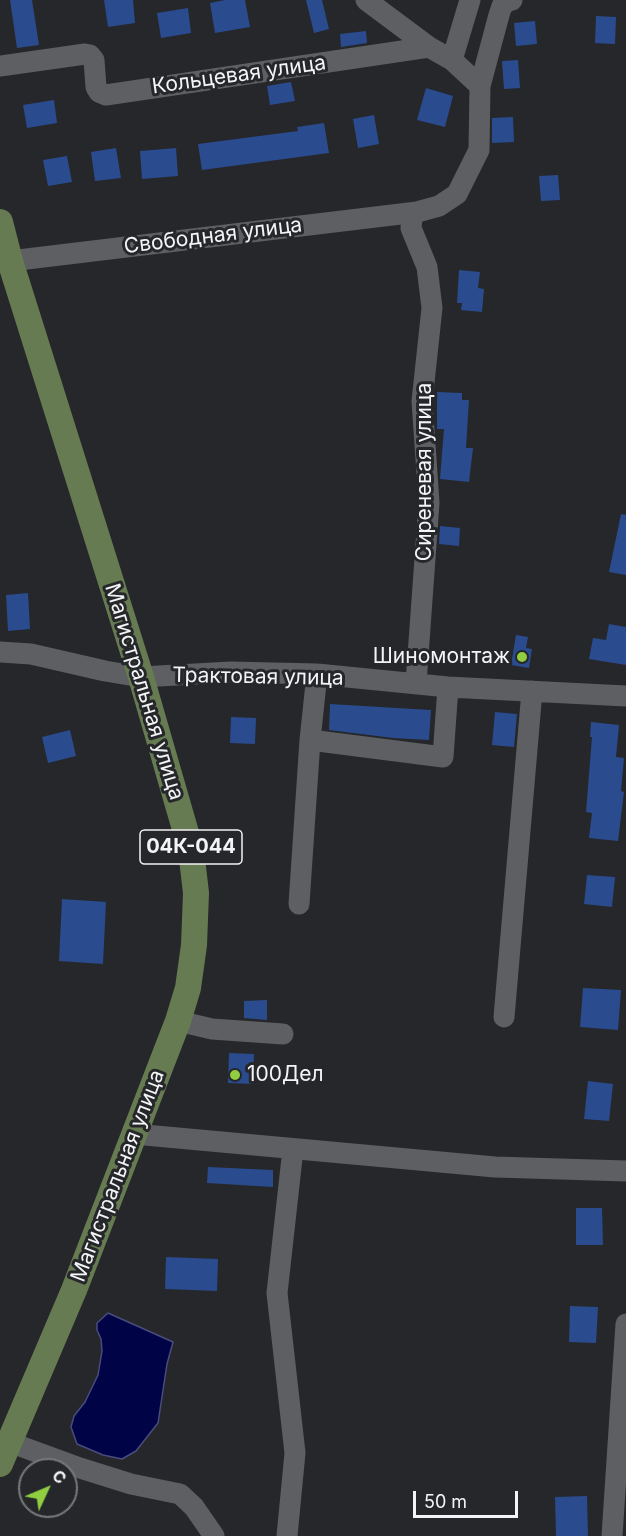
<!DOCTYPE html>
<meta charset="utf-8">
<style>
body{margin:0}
#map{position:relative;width:626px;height:1536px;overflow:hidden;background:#25272a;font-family:Inter,sans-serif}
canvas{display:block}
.north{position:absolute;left:18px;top:1458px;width:60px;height:60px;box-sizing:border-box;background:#25272a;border:2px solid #77797c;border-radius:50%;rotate:46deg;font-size:16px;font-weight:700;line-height:24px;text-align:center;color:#f3f4f6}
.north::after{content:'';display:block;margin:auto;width:21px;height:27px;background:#91cd40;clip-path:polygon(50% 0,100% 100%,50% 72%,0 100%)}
.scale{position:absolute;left:413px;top:1491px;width:105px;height:27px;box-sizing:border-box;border:3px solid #f3f4f6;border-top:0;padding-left:8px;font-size:18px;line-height:21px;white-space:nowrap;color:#f3f4f6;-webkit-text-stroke:4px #25272a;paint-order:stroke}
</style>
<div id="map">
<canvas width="626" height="1536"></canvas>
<div class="north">С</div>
<div class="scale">50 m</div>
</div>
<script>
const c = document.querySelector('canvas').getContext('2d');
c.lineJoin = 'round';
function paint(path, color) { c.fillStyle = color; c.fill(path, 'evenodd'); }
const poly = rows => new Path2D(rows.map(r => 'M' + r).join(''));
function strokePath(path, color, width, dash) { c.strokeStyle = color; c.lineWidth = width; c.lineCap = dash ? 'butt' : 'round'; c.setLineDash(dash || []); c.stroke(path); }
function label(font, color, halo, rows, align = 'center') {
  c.font = font + ' Inter,sans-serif'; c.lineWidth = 6; c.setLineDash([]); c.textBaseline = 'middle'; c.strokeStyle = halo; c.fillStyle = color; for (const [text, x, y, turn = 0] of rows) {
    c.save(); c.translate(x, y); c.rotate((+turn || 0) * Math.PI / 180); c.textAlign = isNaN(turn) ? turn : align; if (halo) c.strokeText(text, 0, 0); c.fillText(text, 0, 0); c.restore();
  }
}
const water = poly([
 [108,1313,173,1342,167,1364,158,1423,136,1451,122,1459,103,1455,77,1444,71,1427,74,1416,85,1402,98,1375,102,1351,101,1339,97,1330,97,1323,108,1313]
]);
paint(water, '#000447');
strokePath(water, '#494c7c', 1.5);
paint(poly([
 [10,0,32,0,39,45,17,48],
 [104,0,133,0,135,23,108,27],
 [225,0,245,0,250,27,215,33,210,3],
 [306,0,322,0,329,29,314,33],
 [188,8,191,33,161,38,157,13],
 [596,16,616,17,615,44,595,43],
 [535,21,537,44,516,46,514,23],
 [366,31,367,43,341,47,340,34],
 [518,60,520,88,504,89,502,61],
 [291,82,295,101,270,105,267,86],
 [426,88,453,96,445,127,417,120],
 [54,100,57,123,27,128,23,105],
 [374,115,379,144,358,148,353,119],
 [513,117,514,142,492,143,492,118],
 [324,123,329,153,202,170,198,144,298,131,297,127],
 [116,148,121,178,95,181,91,152],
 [176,148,178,176,142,179,140,151],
 [67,156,72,182,48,186,43,160],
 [558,175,560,200,541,201,539,176],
 [459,270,480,272,478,288,484,289,482,312,461,310,462,303,457,303],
 [437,392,462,393,462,400,469,400,466,448,473,448,469,482,440,479,444,429,437,429],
 [621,514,626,515,626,575,609,572],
 [440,526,460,528,459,546,439,544],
 [28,593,30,629,8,631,6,595],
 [609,624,626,627,626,665,589,659,593,638,606,640],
 [516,635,528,637,526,648,532,649,529,668,511,665],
 [330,704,431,710,429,740,393,738,329,730],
 [495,712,517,714,514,747,492,745],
 [231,717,256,718,255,744,230,743],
 [591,722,619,725,616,757,624,758,621,791,624,792,618,841,589,838,592,813,586,812,592,737,590,737],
 [70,730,76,756,48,763,42,737],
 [587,875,615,877,612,907,584,904],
 [62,899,106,902,103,964,59,961],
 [583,988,621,990,618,1030,580,1027],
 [267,1000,267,1020,244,1018,244,1001],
 [229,1053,254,1054,253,1084,228,1083],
 [588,1081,613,1084,609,1121,584,1119],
 [208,1167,273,1170,273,1187,207,1183],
 [576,1208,602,1208,603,1245,576,1245],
 [166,1257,218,1259,217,1291,165,1289],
 [570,1306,598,1307,596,1343,569,1342],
 [587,1496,588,1536,556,1536,555,1497]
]), '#2b4b8f');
strokePath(poly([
 [452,60,470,0],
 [0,66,85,54,90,55,94,60,96,87,99,92,106,95,429,47,366,0],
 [480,86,499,15,502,6,508,1,512,0],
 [10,261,417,212],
 [0,652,31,654,105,671,141,677,231,672,317,674,448,687,626,696],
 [416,683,429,503,422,401,432,308,427,267,411,228,412,218,417,212,439,206,457,194,479,150,480,86,452,60,429,47],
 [310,740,443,757,448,687],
 [299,904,310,740,317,674],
 [504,1017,532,691],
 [178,1021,212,1029,283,1034],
 [134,1134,495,1167,626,1171],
 [9,1442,80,1468,131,1484,180,1494,194,1507,214,1536],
 [287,1536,295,1453,277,1293,293,1149],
 [612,1536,626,1324]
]), '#5d5f62', 21);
strokePath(poly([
 [0,222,10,261,141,677,191,850,196,893,194,945,188,988,178,1021,74,1290,0,1464]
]), '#667b51', 26);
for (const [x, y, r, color] of [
 [522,657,6,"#91cd40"],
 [235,1075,6,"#91cd40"]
]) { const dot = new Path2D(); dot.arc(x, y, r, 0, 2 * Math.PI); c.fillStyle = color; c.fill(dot); strokePath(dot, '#25272a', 2); }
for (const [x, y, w] of [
 [191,847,102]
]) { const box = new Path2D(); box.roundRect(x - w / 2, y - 17, w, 34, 4.5); c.fillStyle = '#25272a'; c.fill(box); strokePath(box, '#f3f4f6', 1.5); }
label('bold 20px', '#f3f4f6', null, [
 ["04К-044",191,847]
]);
label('21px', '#f3f4f6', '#25272a', [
 ["Кольцевая улица",239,75,-8],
 ["Свободная улица",213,236,-7],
 ["Сиреневая улица",425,472,-90],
 ["Трактовая улица",258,677,1],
 ["Магистральная улица",144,692,73],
 ["Магистральная улица",118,1176,-69]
]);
label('21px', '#f3f4f6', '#25272a', [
 ["Шиномонтаж",510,657],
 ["100Дел",247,1075,"left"]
], 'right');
</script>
